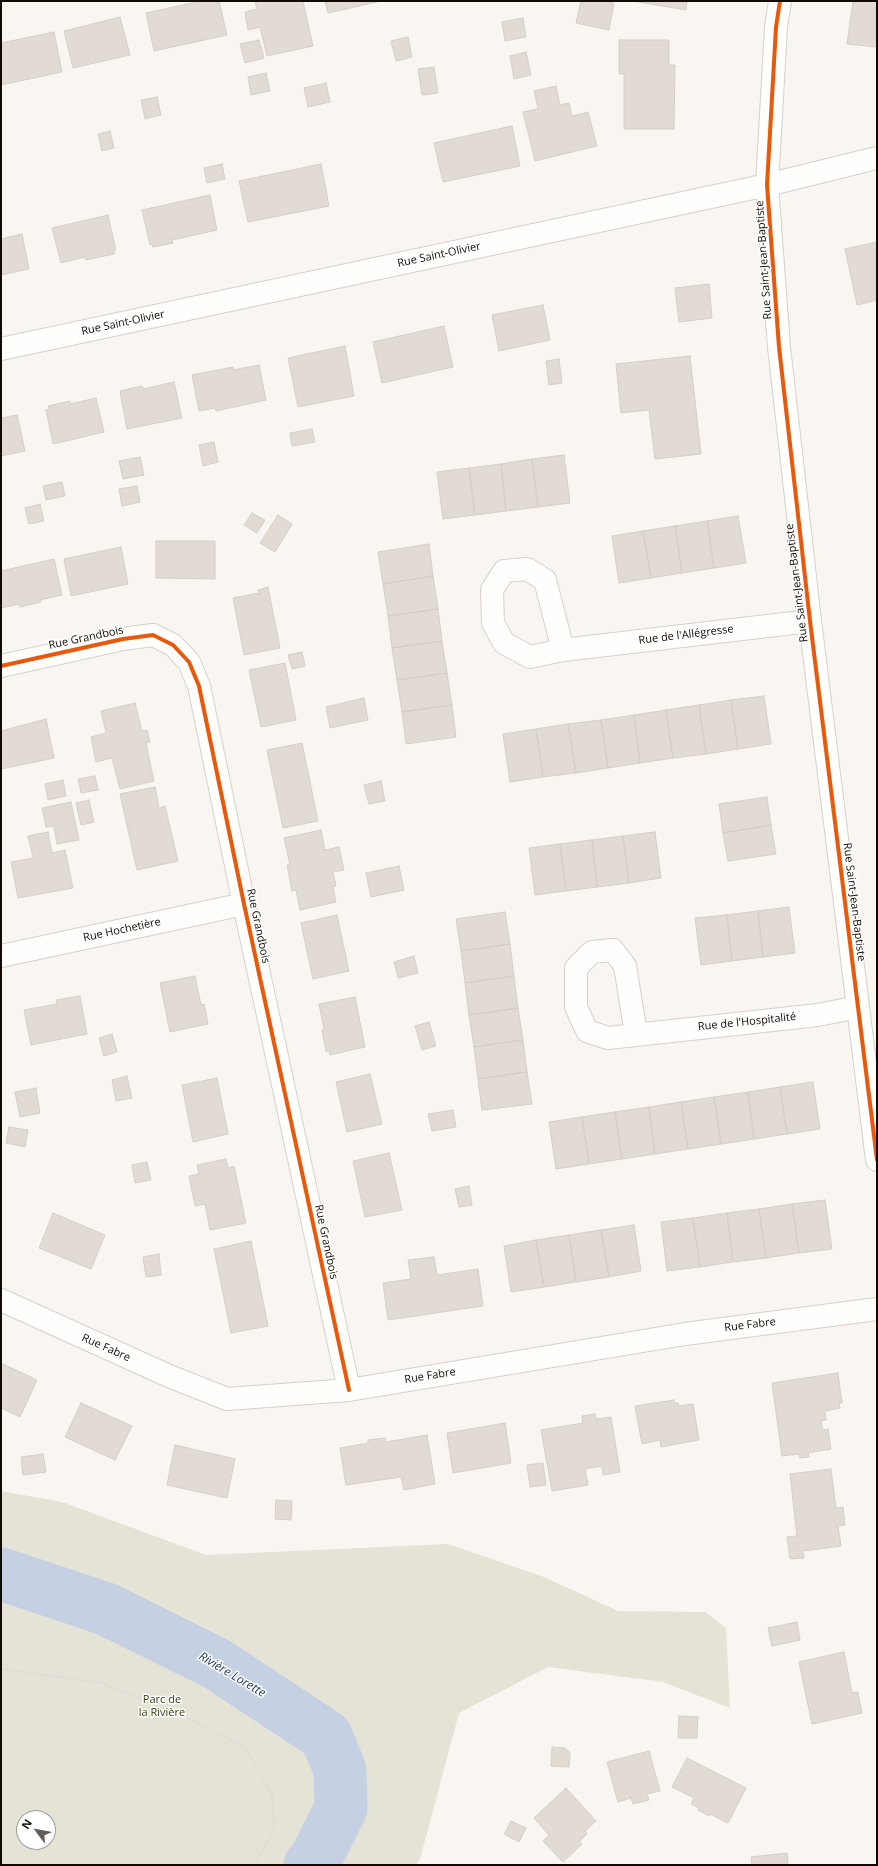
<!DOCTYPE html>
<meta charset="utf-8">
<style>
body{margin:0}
#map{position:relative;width:878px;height:1866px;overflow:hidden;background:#f9f5f0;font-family:"Open Sans",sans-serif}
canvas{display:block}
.frame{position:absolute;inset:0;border:2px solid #110b04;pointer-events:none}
.north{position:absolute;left:16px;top:1810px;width:40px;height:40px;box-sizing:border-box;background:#fff;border:1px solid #a09d9b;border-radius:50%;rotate:302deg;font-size:11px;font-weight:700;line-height:16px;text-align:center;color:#110b04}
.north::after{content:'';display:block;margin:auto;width:14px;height:18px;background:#625d57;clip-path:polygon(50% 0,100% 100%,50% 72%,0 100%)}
</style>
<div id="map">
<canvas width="878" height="1866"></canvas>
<div class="frame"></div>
<div class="north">N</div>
</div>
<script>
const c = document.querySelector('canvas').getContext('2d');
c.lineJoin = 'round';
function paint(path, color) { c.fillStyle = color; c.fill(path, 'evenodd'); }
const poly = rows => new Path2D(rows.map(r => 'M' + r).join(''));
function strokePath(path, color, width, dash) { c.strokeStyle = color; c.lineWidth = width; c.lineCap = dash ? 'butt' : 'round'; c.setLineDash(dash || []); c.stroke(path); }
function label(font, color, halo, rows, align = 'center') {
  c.font = font + ' "Open Sans",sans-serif'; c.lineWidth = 3; c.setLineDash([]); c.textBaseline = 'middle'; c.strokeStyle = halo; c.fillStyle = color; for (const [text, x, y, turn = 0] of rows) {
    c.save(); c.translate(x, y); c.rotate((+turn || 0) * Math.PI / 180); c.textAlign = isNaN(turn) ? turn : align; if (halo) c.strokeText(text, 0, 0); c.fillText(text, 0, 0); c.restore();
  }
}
paint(poly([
 [1,1491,62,1502,206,1555,448,1544,544,1577,618,1611,705,1612,726,1628,730,1708,663,1682,548,1667,459,1713,420,1859,416,1865,1,1865],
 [24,1818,48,1818,48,1842,24,1842]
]), '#e4e3d6');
strokePath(poly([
 [1,1574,106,1609,217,1664,326,1736,340,1770,341,1808,315,1860,310,1865]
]), '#c5d1e3', 53);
const building = poly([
 [201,1,219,1,227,35,154,51,146,13,201,1],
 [255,1,303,1,313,46,267,56,260,27,248,30,245,12,257,9,255,1],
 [325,1,381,1,328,13,325,1],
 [581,1,603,1,614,3,609,30,576,23,581,1],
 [633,1,687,1,686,10,633,1],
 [853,1,877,1,877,47,847,44,853,1],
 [120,17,130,55,73,68,64,31,120,17],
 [523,18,526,37,505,41,502,22,523,18],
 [54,32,62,72,1,85,1,43,54,32],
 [408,37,412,57,396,61,391,41,408,37],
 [259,40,264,58,245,63,240,44,259,40],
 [619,40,669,40,669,65,675,65,674,129,624,129,624,74,619,74,619,40],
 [526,52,531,75,514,79,510,56,526,52],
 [434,67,438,93,422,95,418,69,434,67],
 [266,73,270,91,251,95,248,77,266,73],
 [326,83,330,102,308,107,304,88,326,83],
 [556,86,560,105,569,103,572,116,588,112,597,146,535,161,523,112,538,109,534,91,556,86],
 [157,97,161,115,145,119,141,100,157,97],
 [512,126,520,166,443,182,434,143,512,126],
 [110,131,114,148,102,151,98,134,110,131],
 [222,164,225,179,207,183,204,168,222,164],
 [321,164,329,206,248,222,239,181,321,164],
 [210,195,217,230,172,240,173,243,153,247,152,244,150,245,142,210,210,195],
 [108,215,116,250,114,250,114,254,86,260,85,257,61,263,52,228,108,215],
 [22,234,29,269,1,275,1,239,22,234],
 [877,242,877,300,857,305,845,249,877,242],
 [709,284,712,318,679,322,675,288,709,284],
 [543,305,550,340,499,351,492,315,543,305],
 [444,326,453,367,382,383,373,342,444,326],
 [345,346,354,396,298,407,288,358,345,346],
 [690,356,701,454,655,459,649,410,621,413,616,364,690,356],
 [559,359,562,383,549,385,546,361,559,359],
 [259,365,266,400,216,411,215,408,199,411,192,375,233,367,233,370,259,365],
 [174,382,182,418,127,429,120,391,142,386,143,389,174,382],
 [96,398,104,432,53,444,46,410,49,409,48,406,70,401,70,404,96,398],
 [17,415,25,451,1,456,1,418,17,415],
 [312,429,315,442,292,446,290,433,312,429],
 [214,442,218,462,203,466,199,445,214,442],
 [564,455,570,503,538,507,532,459,564,455],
 [140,457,144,475,123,479,119,461,140,457],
 [532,459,538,507,506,511,501,464,532,459],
 [501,464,506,511,475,515,469,468,501,464],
 [469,468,475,515,443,519,437,472,469,468],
 [62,482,65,496,46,500,43,486,62,482],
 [137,486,140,502,122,506,119,489,137,486],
 [40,504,44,521,29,524,25,508,40,504],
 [252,513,265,520,257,533,244,525,252,513],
 [278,515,292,524,275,552,260,543,278,515],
 [738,516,746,563,714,568,707,521,738,516],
 [707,521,714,568,682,573,675,526,707,521],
 [675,526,682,573,651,578,643,531,675,526],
 [643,531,651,578,619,583,612,536,643,531],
 [156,541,215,541,215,579,156,578,156,541],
 [429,544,433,576,383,584,378,552,429,544],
 [121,547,128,584,71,596,64,559,121,547],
 [54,559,62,595,40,600,41,602,20,607,19,604,1,608,1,571,54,559],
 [433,576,438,609,388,616,383,584,433,576],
 [268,587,280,648,244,655,233,598,259,593,258,590,268,587],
 [438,609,442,641,392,648,388,616,438,609],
 [442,641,447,673,397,680,392,648,442,641],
 [302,652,305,666,292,669,288,655,302,652],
 [285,663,296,720,261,727,249,670,285,663],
 [447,673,452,705,402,712,397,680,447,673],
 [764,696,771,744,738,749,731,700,764,696],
 [364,698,368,720,330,728,326,707,364,698],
 [731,700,738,749,706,754,699,705,731,700],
 [135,703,142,731,147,730,150,742,146,743,154,781,120,789,112,758,96,762,91,737,106,733,101,711,135,703],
 [452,705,456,737,406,744,402,712,452,705],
 [699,705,706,754,673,758,666,710,699,705],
 [666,710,673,758,640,763,634,715,666,710],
 [634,715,640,763,608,768,601,720,634,715],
 [46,719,54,758,1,769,1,731,46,719],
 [601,720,608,768,576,773,568,724,601,720],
 [568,724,576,773,543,777,536,729,568,724],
 [536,729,543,777,510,782,503,734,536,729],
 [302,743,318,821,283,828,267,750,302,743],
 [95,776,98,790,81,793,78,779,95,776],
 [63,780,66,796,48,800,45,784,63,780],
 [381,781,385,801,369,804,364,785,381,781],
 [155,787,159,808,165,806,178,861,137,870,120,794,155,787],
 [767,797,771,825,723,833,719,804,767,797],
 [89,800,94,822,81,825,76,803,89,800],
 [71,802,79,840,57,844,54,826,46,827,42,808,71,802],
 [771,825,776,854,728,861,723,833,771,825],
 [321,830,325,850,339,847,344,870,333,872,336,886,333,887,336,902,300,910,296,890,292,891,287,865,290,865,284,838,321,830],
 [48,832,52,853,65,850,73,888,18,898,11,862,33,858,28,836,48,832],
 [655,832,661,878,629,883,623,836,655,832],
 [623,836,629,883,597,887,592,840,623,836],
 [592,840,597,887,566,891,560,844,592,840],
 [560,844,566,891,535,895,529,848,560,844],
 [399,866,404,890,371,897,366,873,399,866],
 [789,907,795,953,763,957,758,911,789,907],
 [758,911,763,957,732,961,727,915,758,911],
 [505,912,510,944,461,951,456,919,505,912],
 [337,915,349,971,313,979,301,923,337,915],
 [727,915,732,961,701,965,695,918,727,915],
 [510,944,514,976,465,983,461,951,510,944],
 [414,956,418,973,398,978,394,962,414,956],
 [195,976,201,1005,204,1004,208,1024,170,1032,160,983,195,976],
 [514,976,518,1008,469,1015,465,983,514,976],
 [80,996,87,1034,31,1045,24,1010,57,1004,56,1000,80,996],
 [355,997,365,1047,330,1055,329,1051,326,1052,322,1030,324,1029,319,1004,355,997],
 [518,1008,523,1040,474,1047,469,1015,518,1008],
 [429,1022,436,1046,422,1050,415,1026,429,1022],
 [112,1034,117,1052,104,1056,99,1038,112,1034],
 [523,1040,527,1072,478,1079,474,1047,523,1040],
 [527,1072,532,1104,482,1110,478,1079,527,1072],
 [370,1074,382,1124,347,1132,336,1082,370,1074],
 [127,1076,132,1098,116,1101,112,1080,127,1076],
 [217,1078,228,1134,193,1142,182,1085,217,1078],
 [813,1082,820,1129,787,1134,780,1087,813,1082],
 [780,1087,787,1134,754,1139,748,1092,780,1087],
 [36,1088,40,1113,20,1117,15,1092,36,1088],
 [748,1092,754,1139,721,1144,714,1097,748,1092],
 [714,1097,721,1144,688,1149,681,1102,714,1097],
 [681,1102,688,1149,655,1154,649,1107,681,1102],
 [649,1107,655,1154,622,1159,615,1112,649,1107],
 [453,1110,456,1127,432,1131,428,1114,453,1110],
 [615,1112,622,1159,589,1164,582,1117,615,1112],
 [582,1117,589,1164,556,1169,549,1122,582,1117],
 [9,1127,28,1130,25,1147,6,1143,9,1127],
 [389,1153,402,1210,365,1217,353,1161,389,1153],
 [226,1159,228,1168,234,1166,246,1223,210,1230,205,1204,195,1206,189,1176,199,1174,197,1165,226,1159],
 [147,1162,151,1180,135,1183,132,1165,147,1162],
 [469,1186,472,1205,459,1207,455,1189,469,1186],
 [825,1200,832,1249,799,1253,792,1204,825,1200],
 [792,1204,799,1253,766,1258,759,1209,792,1204],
 [759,1209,766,1258,733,1262,727,1213,759,1209],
 [53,1213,105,1235,91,1269,39,1248,53,1213],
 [727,1213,733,1262,700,1267,693,1218,727,1213],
 [693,1218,700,1267,667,1271,661,1222,693,1218],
 [634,1225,641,1271,609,1277,601,1230,634,1225],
 [601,1230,609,1277,576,1282,569,1235,601,1230],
 [569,1235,576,1282,544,1287,536,1240,569,1235],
 [536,1240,544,1287,511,1292,504,1246,536,1240],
 [251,1241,268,1326,231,1333,214,1249,251,1241],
 [159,1254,161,1275,146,1277,143,1257,159,1254],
 [434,1257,437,1275,478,1269,483,1306,388,1320,383,1283,411,1279,408,1260,434,1257],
 [1,1363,37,1380,20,1417,1,1408,1,1363],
 [838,1373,842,1403,839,1403,840,1408,825,1411,826,1420,821,1421,823,1430,828,1429,831,1449,808,1453,809,1457,800,1458,799,1454,782,1456,772,1383,838,1373],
 [674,1400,674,1403,678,1403,679,1406,693,1404,699,1440,661,1447,660,1440,642,1444,635,1406,674,1400],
 [81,1403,132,1426,115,1460,65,1437,81,1403],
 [595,1414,596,1419,611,1417,620,1472,603,1475,602,1466,585,1469,588,1485,552,1491,541,1430,583,1423,582,1416,595,1414],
 [505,1423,511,1463,453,1473,447,1433,505,1423],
 [427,1435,435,1484,404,1490,401,1477,346,1485,340,1448,368,1443,368,1440,385,1438,386,1442,427,1435],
 [175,1445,235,1459,227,1498,167,1485,175,1445],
 [43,1454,46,1472,23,1475,21,1457,43,1454],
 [543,1463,546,1485,530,1487,527,1465,543,1463],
 [831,1469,836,1508,843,1507,845,1525,838,1526,841,1546,803,1551,804,1558,790,1559,787,1537,797,1536,790,1474,831,1469],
 [276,1500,292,1501,291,1520,275,1519,276,1500],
 [797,1622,800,1640,772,1646,768,1628,797,1622],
 [844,1652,852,1693,858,1692,862,1713,812,1724,799,1662,844,1652],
 [679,1716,698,1717,697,1738,678,1738,679,1716],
 [552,1747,565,1748,570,1753,569,1767,551,1766,552,1747],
 [649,1751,660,1791,647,1794,649,1800,633,1804,631,1798,618,1802,607,1762,649,1751],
 [687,1758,746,1788,728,1823,710,1814,709,1816,698,1810,699,1808,691,1804,694,1798,672,1787,687,1758],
 [566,1788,596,1821,585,1831,587,1834,579,1842,582,1844,563,1862,543,1841,549,1835,534,1818,566,1788],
 [511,1821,526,1828,519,1842,504,1834,511,1821],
 [787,1853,788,1865,752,1865,751,1857,787,1853]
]);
paint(building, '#e2dbd4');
strokePath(building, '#d4cec8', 1);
const street = poly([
 [563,650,545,580,527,569,504,571,492,590,493,623,504,643,530,657,563,650,810,621],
 [1,666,123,639,153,635,173,645,189,662,199,686,244,904,349,1390],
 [1,956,244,904],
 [636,1034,625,966,613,950,592,952,576,968,576,1007,587,1031,608,1038,818,1015,858,1007],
 [1,1300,169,1376,227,1399,349,1390,685,1334,877,1309]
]);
const secondary = poly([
 [780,1,776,27,767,185,779,347,810,621,877,1160],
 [1,349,767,185,877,158]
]);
strokePath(street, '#d6d0ca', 24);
strokePath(secondary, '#d6d0ca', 24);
strokePath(poly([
 [1,1669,99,1682,182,1715,244,1747,272,1795,274,1826,262,1853,249,1865]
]), '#dddcda', 2.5, [3, 2]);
strokePath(street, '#fefefd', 22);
strokePath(secondary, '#fefefd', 22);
strokePath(poly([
 [780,1,776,27,767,185,779,347,810,621,877,1160],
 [1,666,123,639,153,635,173,645,189,662,199,686,244,904,349,1390]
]), '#e8590c', 4);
label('11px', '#110b04', '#fff', [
 ["Rue Saint-Olivier",439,255,-12],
 ["Rue Saint-Jean-Baptiste",764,260,-94],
 ["Rue Saint-Olivier",123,323,-12],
 ["Rue Saint-Jean-Baptiste",797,583,-97],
 ["Rue de l'Allégresse",686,635,-7],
 ["Rue Grandbois",86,638,-12],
 ["Rue Saint-Jean-Baptiste",854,902,83],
 ["Rue Grandbois",258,926,78],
 ["Rue Hochetière",122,930,-12],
 ["Rue de l'Hospitalité",747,1022,-6],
 ["Rue Grandbois",326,1242,78],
 ["Rue Fabre",750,1325,-7],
 ["Rue Fabre",106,1348,24],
 ["Rue Fabre",430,1376,-9]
]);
label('11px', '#36380e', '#fff', [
 ["Parc de",162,1700],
 ["la Rivière",162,1713]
]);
label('italic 12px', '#1c355c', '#fff', [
 ["Rivière Lorette",232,1675,31]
]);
</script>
